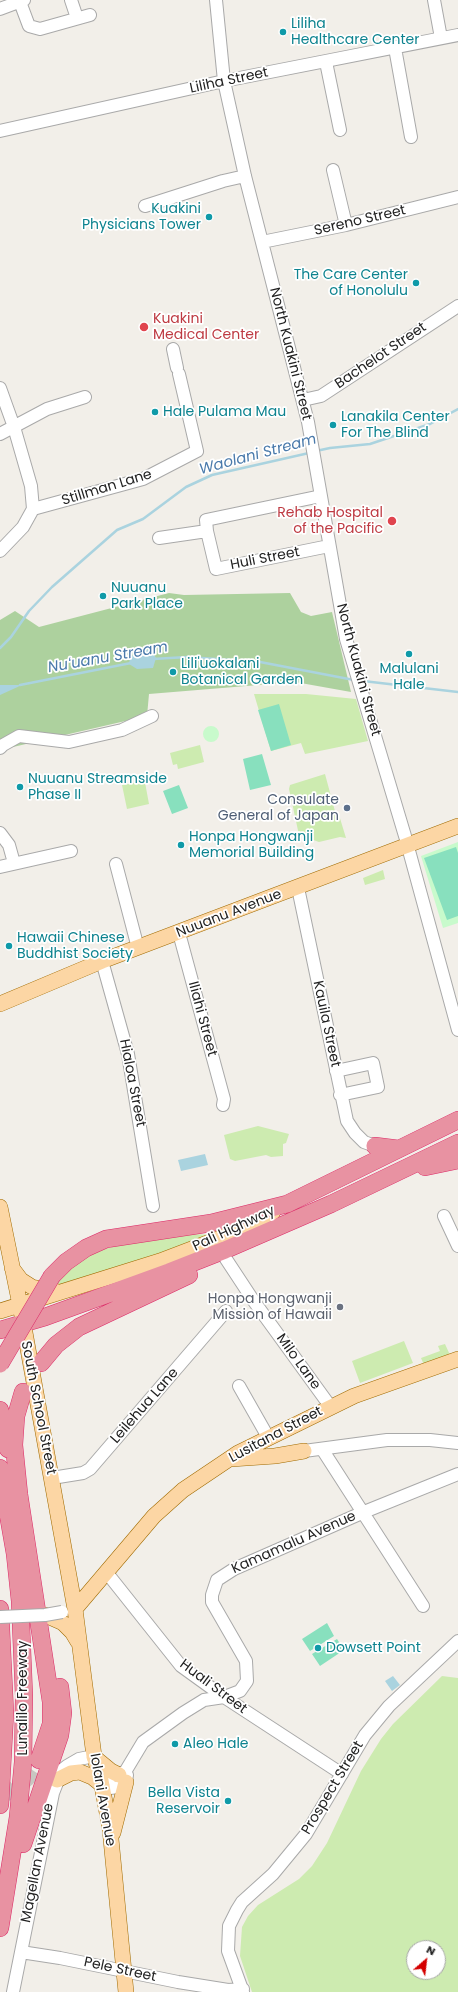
<!DOCTYPE html>
<meta charset="utf-8">
<style>
body{margin:0}
#map{position:relative;width:458px;height:1992px;overflow:hidden;background:#f2efe9;font-family:Poppins,sans-serif}
canvas{display:block}
.north{position:absolute;left:406px;top:1940px;width:40px;height:40px;box-sizing:border-box;background:#fff;border:1px solid #a7a7a7;border-radius:50%;rotate:28deg;font-size:11px;font-weight:700;line-height:16px;text-align:center;color:#222}
.north::after{content:'';display:block;margin:auto;width:14px;height:18px;background:#d40000;clip-path:polygon(50% 0,100% 100%,50% 72%,0 100%)}
</style>
<div id="map">
<canvas width="458" height="1992"></canvas>
<div class="north">N</div>
</div>
<script>
const c = document.querySelector('canvas').getContext('2d');
c.lineJoin = 'round';
function paint(path, color) { c.fillStyle = color; c.fill(path, 'evenodd'); }
const poly = rows => new Path2D(rows.map(r => 'M' + r).join(''));
function strokePath(path, color, width, dash) { c.strokeStyle = color; c.lineWidth = width; c.lineCap = dash ? 'butt' : 'round'; c.setLineDash(dash || []); c.stroke(path); }
function label(font, color, halo, rows, align = 'center') {
  c.font = font + ' Poppins,sans-serif'; c.lineWidth = 3.5; c.setLineDash([]); c.textBaseline = 'middle'; c.strokeStyle = halo; c.fillStyle = color; for (const [text, x, y, turn = 0] of rows) {
    c.save(); c.translate(x, y); c.rotate((+turn || 0) * Math.PI / 180); c.textAlign = isNaN(turn) ? turn : align; if (halo) c.strokeText(text, 0, 0); c.fillText(text, 0, 0); c.restore();
  }
}
paint(poly([
 [254,694,306,694,356,699,368,741,305,754,301,743,271,751],
 [200,745,204,762,178,769,177,764,173,765,170,753],
 [325,774,336,815,339,815,346,838,340,837,319,842,299,835,289,789,290,785],
 [144,777,149,804,127,809,122,785,140,782,140,778],
 [383,870,385,879,365,885,363,878],
 [258,1126,289,1134,286,1143,283,1144,283,1156,271,1157,266,1155,235,1161,230,1159,224,1135],
 [193,1234,212,1235,204,1240,51,1289,76,1262,102,1250,115,1246],
 [404,1341,413,1363,360,1383,352,1361],
 [445,1344,450,1355,424,1365,421,1358,440,1351,438,1346],
 [442,1676,458,1678,458,1992,252,1992,240,1956,242,1927,248,1916,258,1905,299,1879,312,1866,327,1843,361,1771,381,1739,393,1724],
 [414,1948,438,1948,438,1972,414,1972]
]), '#cdebb0');
paint(poly([
 [169,593,184,595,290,593,301,612,311,616,332,612,351,692,295,682,149,694,147,716,0,750,0,620,15,611,39,627]
]), '#add19e');
paint(poly([
 '203 734a8 8 0 1 1 16 0a8 8 0 1 1-16 0Z',
 [458,842,458,923,443,928,421,856]
]), '#c8facc');
paint(poly([
 [279,704,291,745,271,751,258,710],
 [262,754,271,785,250,790,243,759],
 [179,785,188,808,172,814,163,791],
 [456,847,458,853,458,916,447,920,424,858],
 [327,1623,334,1636,310,1651,302,1639],
 [337,1639,344,1650,320,1666,312,1654]
]), '#88e0be');
paint(poly([
 [140,649,148,650,153,653,156,658,153,668,137,669,129,664,130,658],
 [0,685,22,685,0,695],
 [205,1154,208,1165,181,1171,178,1160],
 [393,1676,400,1685,392,1691,385,1681]
]), '#aad3df');
strokePath(poly([
 [316,451,330,448,370,444,430,424,458,409],
 [0,648,11,637,29,611,52,587,117,530,143,519,186,487,212,475,309,453],
 [153,659,187,657,260,662,354,680],
 [363,681,458,692],
 [20,685,131,663]
]), '#aad3df', 2.5);
strokePath(poly([
 [0,1795,11,1791,27,1778,39,1760]
]), '#c8c6c1', 17, [17, 8]);
const minor = poly([
 [71,0,77,18],
 [216,0,224,81,245,176,308,422,346,639,405,836,458,1030],
 [434,0,441,38],
 [20,2,29,26,40,29,90,15],
 [0,9,24,0],
 [395,48,411,137],
 [326,62,340,130],
 [0,131,224,81,458,35],
 [333,170,346,225],
 [145,206,223,181,245,176],
 [262,242,346,225,458,197],
 [173,349,177,368],
 [0,388,14,427,31,486,33,509],
 [303,400,321,396,458,306],
 [0,434,47,409,85,397],
 [321,496,206,520,207,531,216,569,329,546],
 [159,538,207,531],
 [0,551,23,527,33,509,143,479,197,451,179,374],
 [0,748,3,745,19,736,69,742,122,730,152,716],
 [0,833,9,845,14,863],
 [116,864,138,948],
 [0,867,71,851],
 [298,888,347,1121,355,1133,364,1142,375,1146],
 [179,933,224,1099,223,1105],
 [102,961,128,1054,153,1206],
 [336,1071,373,1063,378,1087,340,1095],
 [444,1216,458,1246],
 [226,1259,253,1300,330,1406],
 [239,1386,268,1437],
 [322,1449,423,1606],
 [304,1451,387,1440,430,1440,458,1443],
 [52,1478,83,1473,90,1469,226,1311],
 [107,1573,181,1666,224,1697,342,1774],
 [111,1776,125,1772,143,1742,183,1713,204,1700,224,1697,240,1691,247,1681,246,1661,212,1602,212,1595,217,1580,234,1569,364,1512,458,1474],
 [102,1785,110,1788,118,1787,126,1782,127,1775],
 [21,1952,60,1958,178,1982,228,1990,243,1989],
 [13,1992,53,1793,62,1770,67,1766,79,1759,94,1756],
 [243,1992,228,1951,229,1926,237,1910,242,1902,273,1874,306,1834,365,1735,389,1706,458,1641]
]);
const major = poly([
 [0,1004,102,961,458,826],
 [0,1207,20,1305,75,1609,94,1756,100,1775,110,1829,126,1992],
 [12,1268,21,1280,32,1287,50,1291,55,1291],
 [0,1311,160,1261,223,1237,273,1212],
 [231,1459,275,1456,304,1451],
 [75,1609,154,1516,183,1490,238,1453,354,1396,458,1359],
 [45,1615,63,1623,72,1632,78,1642],
 [94,1757,111,1771,119,1775],
 [57,1780,71,1773,80,1772,92,1777,102,1785],
 [113,1833,126,1782]
]);
const highway = poly([
 [375,1146,399,1149],
 [425,1167,458,1160],
 [52,1276,66,1262,86,1248,106,1239,211,1223,287,1204,458,1120],
 [0,1330,45,1317,169,1272,225,1250,331,1204,458,1143],
 [41,1363,56,1345,79,1327,189,1275],
 [23,1392,16,1416,14,1445,19,1494,51,1702,51,1724,39,1760],
 [0,1410,8,1449],
 [0,1468,15,1554,20,1601,24,1696,23,1762,18,1817,0,1928],
 [0,1609,5,1713,0,1805],
 [23,1844,60,1735,63,1713,60,1687]
]);
strokePath(minor, '#a9a9a9', 14);
strokePath(major, '#a06b00', 16);
strokePath(highway, '#dc2a67', 18);
strokePath(minor, '#fff', 12);
strokePath(major, '#fcd6a4', 15);
strokePath(highway, '#e892a2', 17);
const minorBridge = poly([
 [0,1617,45,1615,62,1612]
]);
const highwayBridge = poly([
 [0,1364,52,1276]
]);
strokePath(minorBridge, '#a9a9a9', 14, []);
strokePath(highwayBridge, '#dc2a67', 18, []);
strokePath(minorBridge, '#fff', 12);
strokePath(highwayBridge, '#e892a2', 17);
for (const [x, y, r, color] of [
 [283,32,4,"#0f9aa8"],
 [209,217,4,"#0f9aa8"],
 [416,283,4,"#0f9aa8"],
 [144,327,5,"#e0444e"],
 [155,412,4,"#0f9aa8"],
 [333,425,4,"#0f9aa8"],
 [392,521,5,"#e0444e"],
 [103,596,4,"#0f9aa8"],
 [409,654,4,"#0f9aa8"],
 [173,672,4,"#0f9aa8"],
 [20,787,4,"#0f9aa8"],
 [347,808,4,"#5c6f8a"],
 [181,845,4,"#0f9aa8"],
 [9,946,4,"#0f9aa8"],
 [340,1307,4,"#6b7280"],
 [318,1648,4,"#0f9aa8"],
 [175,1744,4,"#0f9aa8"],
 [228,1801,4,"#0f9aa8"]
]) { const dot = new Path2D(); dot.arc(x, y, r, 0, 2 * Math.PI); c.fillStyle = color; c.fill(dot); strokePath(dot, '#fff', 1.5); }
label('14px', '#0d838f', '#fff', [
 ["Liliha",291,24],
 ["Healthcare Center",291,40],
 ["Kuakini",201,209,"right"],
 ["Physicians Tower",201,225,"right"],
 ["The Care Center",408,275,"right"],
 ["of Honolulu",408,291,"right"],
 ["Hale Pulama Mau",163,412],
 ["Lanakila Center",341,417],
 ["For The Blind",341,433],
 ["Nuuanu",111,588],
 ["Park Place",111,604],
 ["Lili'uokalani",181,664],
 ["Botanical Garden",181,680],
 ["Malulani",409,669,"center"],
 ["Hale",409,685,"center"],
 ["Nuuanu Streamside",28,779],
 ["Phase II",28,795],
 ["Honpa Hongwanji",189,837],
 ["Memorial Building",189,853],
 ["Hawaii Chinese",17,938],
 ["Buddhist Society",17,954],
 ["Dowsett Point",326,1648],
 ["Aleo Hale",183,1744],
 ["Bella Vista",220,1793,"right"],
 ["Reservoir",220,1809,"right"]
], 'left');
label('14px', '#222', '#fff', [
 ["Liliha Street",229,81,-12],
 ["Sereno Street",360,221,-13],
 ["North Kuakini Street",290,354,76],
 ["Bachelot Street",381,356,-34],
 ["Stillman Lane",107,488,-17],
 ["Huli Street",265,559,-11],
 ["North Kuakini Street",358,670,75],
 ["Nuuanu Avenue",229,914,-21],
 ["Iliahi Street",202,1019,75],
 ["Kauila Street",326,1024,78],
 ["Hialoa Street",132,1083,79],
 ["Pali Highway",234,1229,-25],
 ["Milo Lane",298,1362,54],
 ["Leilehua Lane",145,1406,-49],
 ["South School Street",38,1408,79],
 ["Lusitana Street",276,1435,-28],
 ["Kamamalu Avenue",294,1543,-24],
 ["Huali Street",213,1687,37],
 ["Lunalilo Freeway",23,1698,-90],
 ["Prospect Street",333,1788,-59],
 ["Iolani Avenue",102,1800,80],
 ["Magellan Avenue",38,1863,-79],
 ["Pele Street",120,1970,12]
]);
label('14px', '#be3a42', '#fff', [
 ["Kuakini",153,319],
 ["Medical Center",153,335],
 ["Rehab Hospital",383,513,"right"],
 ["of the Pacific",383,529,"right"]
], 'left');
label('14px', '#4e5e75', '#fff', [
 ["Consulate",339,800],
 ["General of Japan",339,816]
], 'right');
label('14px', '#5b616d', '#fff', [
 ["Honpa Hongwanji",332,1299],
 ["Mission of Hawaii",332,1315]
], 'right');
label('italic 15px', '#4a7aab', '#fff', [
 ["Waolani Stream",258,455,-15],
 ["Nuʻuanu Stream",108,658,-10]
]);
</script>
